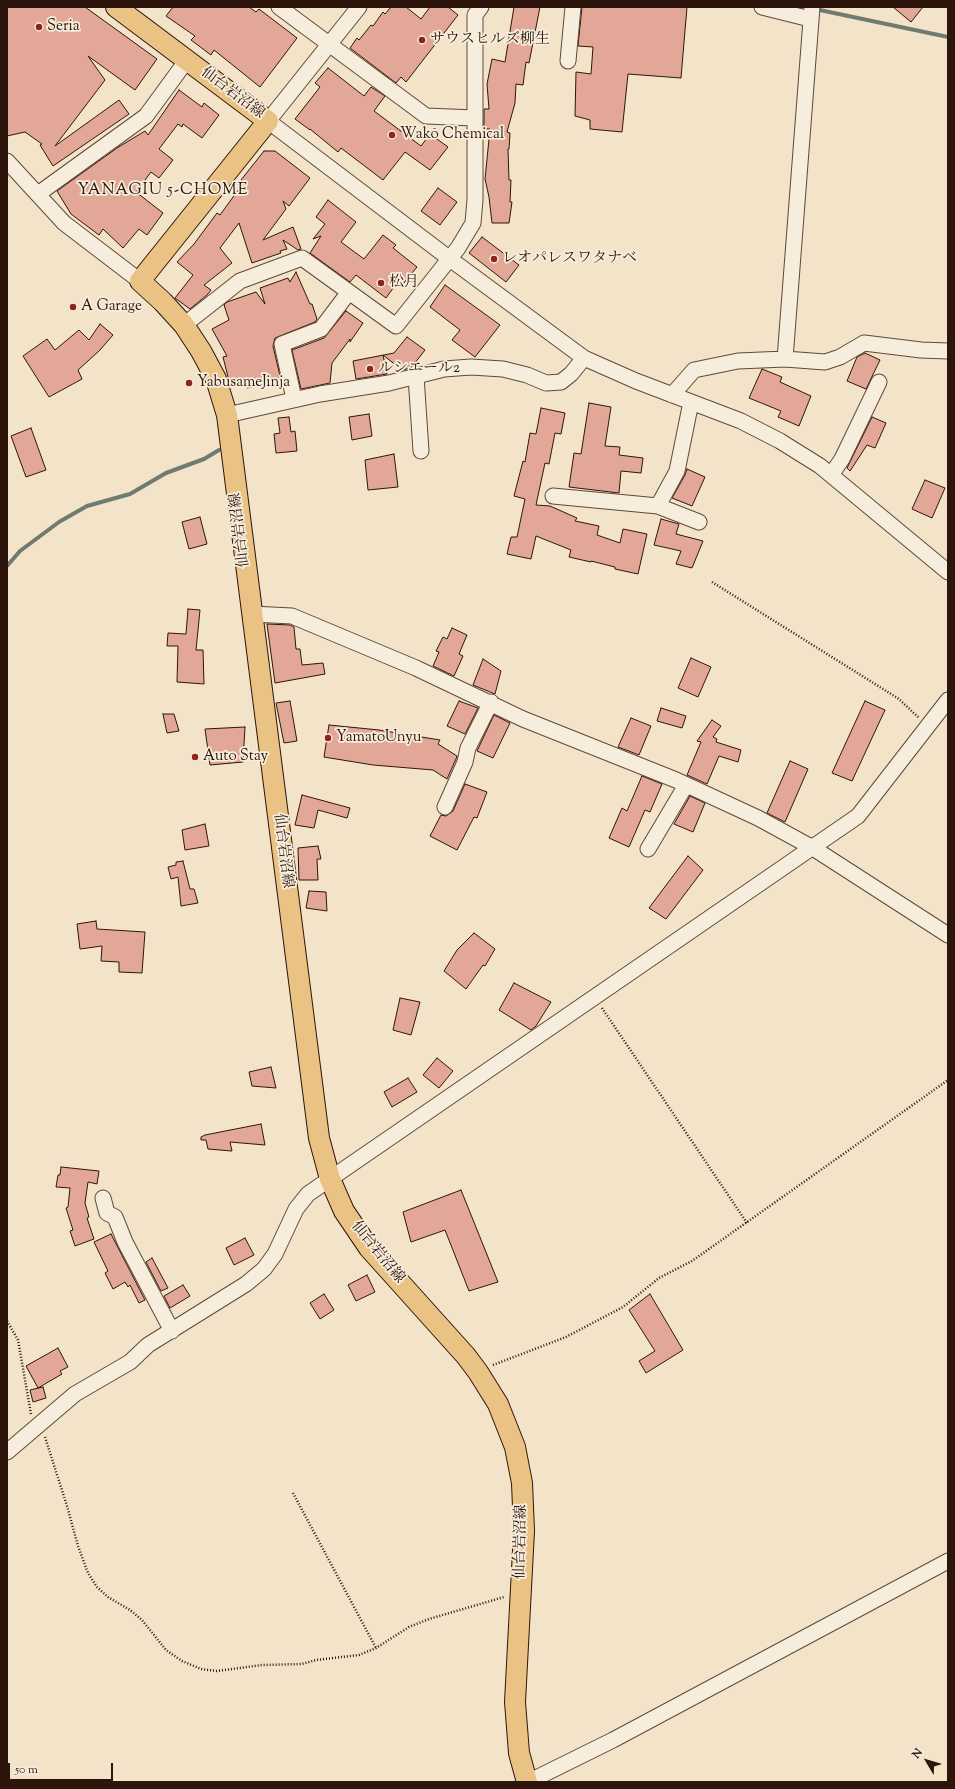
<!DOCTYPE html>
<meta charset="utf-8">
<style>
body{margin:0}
#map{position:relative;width:955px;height:1789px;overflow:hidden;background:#f3e4c9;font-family:"Sorts Mill Goudy",serif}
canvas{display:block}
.frame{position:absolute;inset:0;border:8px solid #2e150b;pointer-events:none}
.north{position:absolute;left:907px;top:1741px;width:40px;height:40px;-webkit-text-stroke:3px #f7eddc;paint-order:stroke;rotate:308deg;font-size:11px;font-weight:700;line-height:16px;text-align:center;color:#2e150b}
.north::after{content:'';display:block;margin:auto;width:14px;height:18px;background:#2e150b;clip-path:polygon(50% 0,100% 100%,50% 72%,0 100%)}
.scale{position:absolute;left:8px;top:1763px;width:105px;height:18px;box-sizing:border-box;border:2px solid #2e150b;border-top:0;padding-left:5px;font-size:12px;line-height:14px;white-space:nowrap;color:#2e150b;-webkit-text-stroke:3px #f7eddc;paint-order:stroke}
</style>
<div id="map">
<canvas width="955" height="1789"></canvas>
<div class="frame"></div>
<div class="north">N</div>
<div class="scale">50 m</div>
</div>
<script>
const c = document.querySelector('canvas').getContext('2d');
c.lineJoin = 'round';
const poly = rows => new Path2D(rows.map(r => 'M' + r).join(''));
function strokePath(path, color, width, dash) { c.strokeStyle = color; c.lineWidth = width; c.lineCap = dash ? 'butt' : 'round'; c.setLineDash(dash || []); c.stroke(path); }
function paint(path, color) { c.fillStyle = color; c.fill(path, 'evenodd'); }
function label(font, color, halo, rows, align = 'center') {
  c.font = font + ' "Sorts Mill Goudy","Noto Serif JP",serif'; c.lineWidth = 3.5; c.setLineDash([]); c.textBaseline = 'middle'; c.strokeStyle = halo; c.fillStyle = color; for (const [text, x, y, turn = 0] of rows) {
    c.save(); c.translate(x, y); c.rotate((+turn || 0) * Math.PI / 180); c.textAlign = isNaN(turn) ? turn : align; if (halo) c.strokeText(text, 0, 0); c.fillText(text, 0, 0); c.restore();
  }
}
strokePath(poly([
 [815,9,948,37],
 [7,566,20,551,59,522,87,506,130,494,166,473,204,459,219,450]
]), '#6f7b71', 4);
const building = poly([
 [7,7,85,7,157,59,135,90,88,56,105,80,55,146,119,100,129,114,53,166,40,145,42,144,25,132,7,136,7,7],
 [173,7,249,7,256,12,259,9,297,38,260,87,214,50,211,55,191,40,195,36,166,16,173,7],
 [391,7,406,7,421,19,430,7,448,7,458,15,406,82,401,77,396,83,350,48,357,38,359,40,371,25,373,26,383,12,385,14,391,7],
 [514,7,540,7,529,63,526,62,523,85,516,84,515,103,507,132,510,133,509,149,508,149,509,180,511,180,510,202,512,202,509,223,492,223,489,197,485,179,490,129,484,129,484,109,489,109,487,84,492,59,505,62,514,7],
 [582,7,687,7,681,78,628,74,622,132,590,129,590,120,575,116,576,72,591,74,593,47,578,46,582,7],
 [893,7,923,7,911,22,893,7],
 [328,68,364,96,371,87,385,96,374,111,421,146,430,134,448,147,430,170,405,152,383,180,341,148,338,152,310,129,310,130,295,119,320,87,315,83,328,68],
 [179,90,202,107,204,103,219,115,202,138,183,124,182,127,178,124,159,149,173,160,159,178,151,172,136,192,163,213,147,235,139,229,123,248,103,229,99,235,71,214,57,191,117,148,145,131,148,135,179,90],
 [264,151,275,151,310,178,289,206,283,201,286,209,263,240,293,227,301,249,298,250,283,240,287,249,280,251,281,253,252,263,239,223,220,248,232,263,204,285,211,290,207,295,190,309,175,298,193,275,177,262,194,244,217,213,220,215,244,182,241,180,264,151],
 [438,188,457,202,440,225,421,211,438,188],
 [328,200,356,222,341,242,364,259,383,235,396,245,393,248,417,267,403,284,399,280,386,298,356,275,350,282,310,253,321,236,313,239,325,224,316,217,328,200],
 [482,237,519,265,506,282,469,253,482,237],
 [296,272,310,304,312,304,317,319,315,322,275,338,273,346,281,380,247,388,246,380,230,385,223,357,227,356,212,329,229,320,224,305,227,302,256,292,265,304,260,288,288,278,290,282,296,272],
 [445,285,500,325,475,357,452,340,460,330,430,307,445,285],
 [346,311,363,323,350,342,350,339,332,363,330,383,301,389,292,350,324,338,346,311],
 [100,324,113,335,99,351,78,370,82,379,49,397,23,356,47,339,55,350,79,330,89,340,100,324],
 [407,337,425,350,411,368,402,370,383,355,387,374,356,379,353,361,394,353,407,337],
 [865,353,880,360,866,389,847,381,857,357,865,353],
 [762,369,782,377,780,382,811,396,799,426,778,417,781,411,749,398,762,369],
 [589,403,611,407,605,446,620,447,619,455,643,458,641,473,621,471,619,493,569,487,574,453,581,454,589,403],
 [541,408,565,413,561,434,555,433,549,464,545,463,536,505,550,506,577,518,575,521,599,526,597,535,620,543,623,529,647,534,638,574,615,569,615,567,591,561,591,562,569,557,571,550,536,536,531,559,507,554,511,537,517,537,525,499,514,496,523,461,525,462,530,433,536,434,541,408],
 [369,414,372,436,352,440,349,417,369,414],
 [289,417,291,432,295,431,297,451,276,453,274,434,280,433,278,418,289,417],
 [872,417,886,423,875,448,867,445,850,471,847,468,872,417],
 [31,428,46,470,26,477,11,436,31,428],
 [394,454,398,487,368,490,365,460,394,454],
 [687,469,705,477,692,506,672,498,685,475,687,469],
 [925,480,945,488,932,518,912,509,925,480],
 [200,517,207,544,189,549,182,522,200,517],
 [661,519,679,524,676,534,703,541,692,568,676,564,681,551,654,545,661,519],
 [188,609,200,610,196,650,203,650,204,684,177,682,178,646,167,646,168,633,186,634,188,609],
 [267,624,290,625,294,627,296,649,300,649,302,665,323,663,325,674,275,683,267,624],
 [452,628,467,635,459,654,463,656,454,676,433,666,439,652,436,651,443,637,447,639,452,628],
 [691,658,711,667,698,697,678,688,691,658],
 [483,659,501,671,495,694,473,685,483,659],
 [290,701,297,741,284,743,276,703,290,701],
 [459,701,478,708,465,734,447,726,459,701],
 [865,701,885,710,852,781,832,773,865,701],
 [661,708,686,716,682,728,657,721,661,708],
 [163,714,174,714,179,731,167,733,163,714],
 [494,715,510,723,493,758,477,751,494,715],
 [631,718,651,726,639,755,618,747,631,718],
 [712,720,721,726,713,737,717,739,716,742,741,750,738,762,719,756,707,784,687,775,701,742,697,741,712,720],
 [329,725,379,730,440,740,438,744,457,756,456,759,447,779,433,770,373,765,324,757,329,725],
 [245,727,243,762,210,765,205,729,245,727],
 [790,761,808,769,785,822,767,813,790,761],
 [642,776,662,784,650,812,645,810,629,847,609,838,622,808,627,811,642,776],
 [465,784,487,792,477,818,474,817,457,850,430,836,441,815,446,816,453,811,465,784],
 [302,795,350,808,347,818,318,810,314,828,295,825,302,795],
 [690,796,705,803,693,832,674,824,690,796],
 [205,824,209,846,185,850,182,830,205,824],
 [318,846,321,859,317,859,318,880,299,880,298,848,318,846],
 [688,856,703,870,666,919,649,908,688,856],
 [183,861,190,889,194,889,198,903,181,906,178,877,171,879,168,867,176,865,176,862,183,861],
 [309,891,326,892,327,911,306,908,309,891],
 [96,921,97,929,145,932,142,973,119,972,119,962,101,961,102,946,80,949,77,924,96,921],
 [474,933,495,949,485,966,483,965,466,989,444,971,457,950,474,933],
 [514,983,551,1002,536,1026,531,1030,499,1010,514,983],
 [400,998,420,1002,411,1035,393,1030,400,998],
 [437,1058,453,1071,439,1088,423,1075,437,1058],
 [271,1067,276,1088,252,1086,249,1072,271,1067],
 [408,1078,417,1092,392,1107,384,1092,408,1078],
 [261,1124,265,1145,230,1142,232,1151,208,1149,206,1140,201,1140,201,1137,205,1135,261,1124],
 [61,1167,99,1171,97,1184,88,1182,85,1203,89,1217,87,1218,94,1239,75,1246,70,1231,73,1230,66,1208,68,1207,70,1188,56,1187,58,1175,60,1175,61,1167],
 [461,1190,498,1282,469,1291,445,1230,411,1242,403,1212,461,1190],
 [111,1234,145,1300,139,1303,130,1285,128,1287,125,1282,113,1289,105,1273,108,1271,94,1242,111,1234],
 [245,1238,254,1255,234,1265,226,1248,245,1238],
 [152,1258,168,1288,161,1291,146,1262,152,1258],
 [367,1275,375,1292,356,1301,348,1285,367,1275],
 [183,1285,190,1296,170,1308,164,1296,183,1285],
 [324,1294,334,1310,320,1319,310,1303,324,1294],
 [650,1294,683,1350,646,1373,639,1361,655,1351,629,1310,650,1294],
 [58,1348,68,1367,60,1371,62,1374,38,1388,26,1366,58,1348],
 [43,1387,46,1398,33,1402,30,1390,43,1387]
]);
paint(building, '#e3a798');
strokePath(building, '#2e150b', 1);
const minor = poly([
 [279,7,426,116,475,118],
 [359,7,268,121,450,259,584,358,636,381,741,421,780,441,820,466,948,572],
 [762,7,810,19],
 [568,61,573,7],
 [7,161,64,223,140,281],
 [38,194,146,116,187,60],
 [184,325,240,281,302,258,396,326,458,248,473,223,475,200,475,15,481,7],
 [785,359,812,7],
 [416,376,421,451],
 [672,395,694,370,738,361,785,359,825,362,840,357,864,343,921,350,948,351],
 [294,399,282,344,321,329,349,292],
 [227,415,320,394,389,383,444,369,471,367,503,369,527,375,546,383,561,382,571,374,584,358],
 [831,475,842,459,879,382],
 [553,496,658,506,677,471,691,402],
 [658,506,699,522],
 [251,614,292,616,416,668,523,719,676,780,758,818,813,848,948,935],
 [445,807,465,762,468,748,491,702],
 [648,849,686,785],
 [103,1198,107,1213,115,1217,125,1242,172,1331],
 [7,1452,75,1394,130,1362,148,1345,246,1284,264,1269,275,1254,296,1209,308,1194,858,816,948,700],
 [528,1782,613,1740,948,1561]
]);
const major = poly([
 [116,7,268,121,140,281,163,302,184,325,201,351,216,379,227,415,319,1138,330,1179,344,1211,369,1248,466,1356,478,1372,498,1404,515,1447,522,1483,524,1531,515,1702,519,1753,527,1782]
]);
strokePath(minor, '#5f493a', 17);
strokePath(major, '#2e150b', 22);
strokePath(poly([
 [712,582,899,699,919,718],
 [602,1008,747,1223],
 [7,1321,18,1340,31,1414],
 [493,1365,566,1337,623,1307,659,1278,692,1261,948,1080],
 [45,1437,67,1506,78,1546,88,1573,97,1587,108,1597,130,1610,142,1620,166,1650,182,1661,201,1669,217,1671,262,1665,302,1664,316,1660,359,1655,376,1648,409,1627,429,1619,504,1597],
 [293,1493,376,1648]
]), '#2e150b', 2.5, [1, 2]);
strokePath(minor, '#f7eddc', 15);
strokePath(major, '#eac284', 20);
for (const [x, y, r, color] of [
 [39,27,4,"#8f2418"],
 [422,40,4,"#8f2418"],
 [392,135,4,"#8f2418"],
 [494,259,4,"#8f2418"],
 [381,283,4,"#8f2418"],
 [73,307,4,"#8f2418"],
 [370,369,4,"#8f2418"],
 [189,383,4,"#8f2418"],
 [328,738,4,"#8f2418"],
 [195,757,4,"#8f2418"]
]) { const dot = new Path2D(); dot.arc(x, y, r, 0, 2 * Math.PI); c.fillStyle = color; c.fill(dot); strokePath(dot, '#f7eddc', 1.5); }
label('15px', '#2e150b', '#f7eddc', [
 ["Seria",47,27],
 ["サウスヒルズ柳生",430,40],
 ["Wakō Chemical",400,135],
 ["レオパレスワタナベ",502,259],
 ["松月",389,283],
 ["A Garage",81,307],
 ["ルシエール2",378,369],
 ["YabusameJinja",197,383],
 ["YamatoUnyu",336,738],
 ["Auto Stay",203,757]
], 'left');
label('15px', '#2e150b', '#f7eddc', [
 ["仙台岩沼線",232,94,37],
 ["仙台岩沼線",241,530,-97],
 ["仙台岩沼線",282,851,83],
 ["仙台岩沼線",377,1253,51],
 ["仙台岩沼線",522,1542,-89]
]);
c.letterSpacing = '1px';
label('16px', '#2e150b', '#f7eddc', [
 ["YANAGIU 5-CHOME",163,191]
]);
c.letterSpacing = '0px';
</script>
